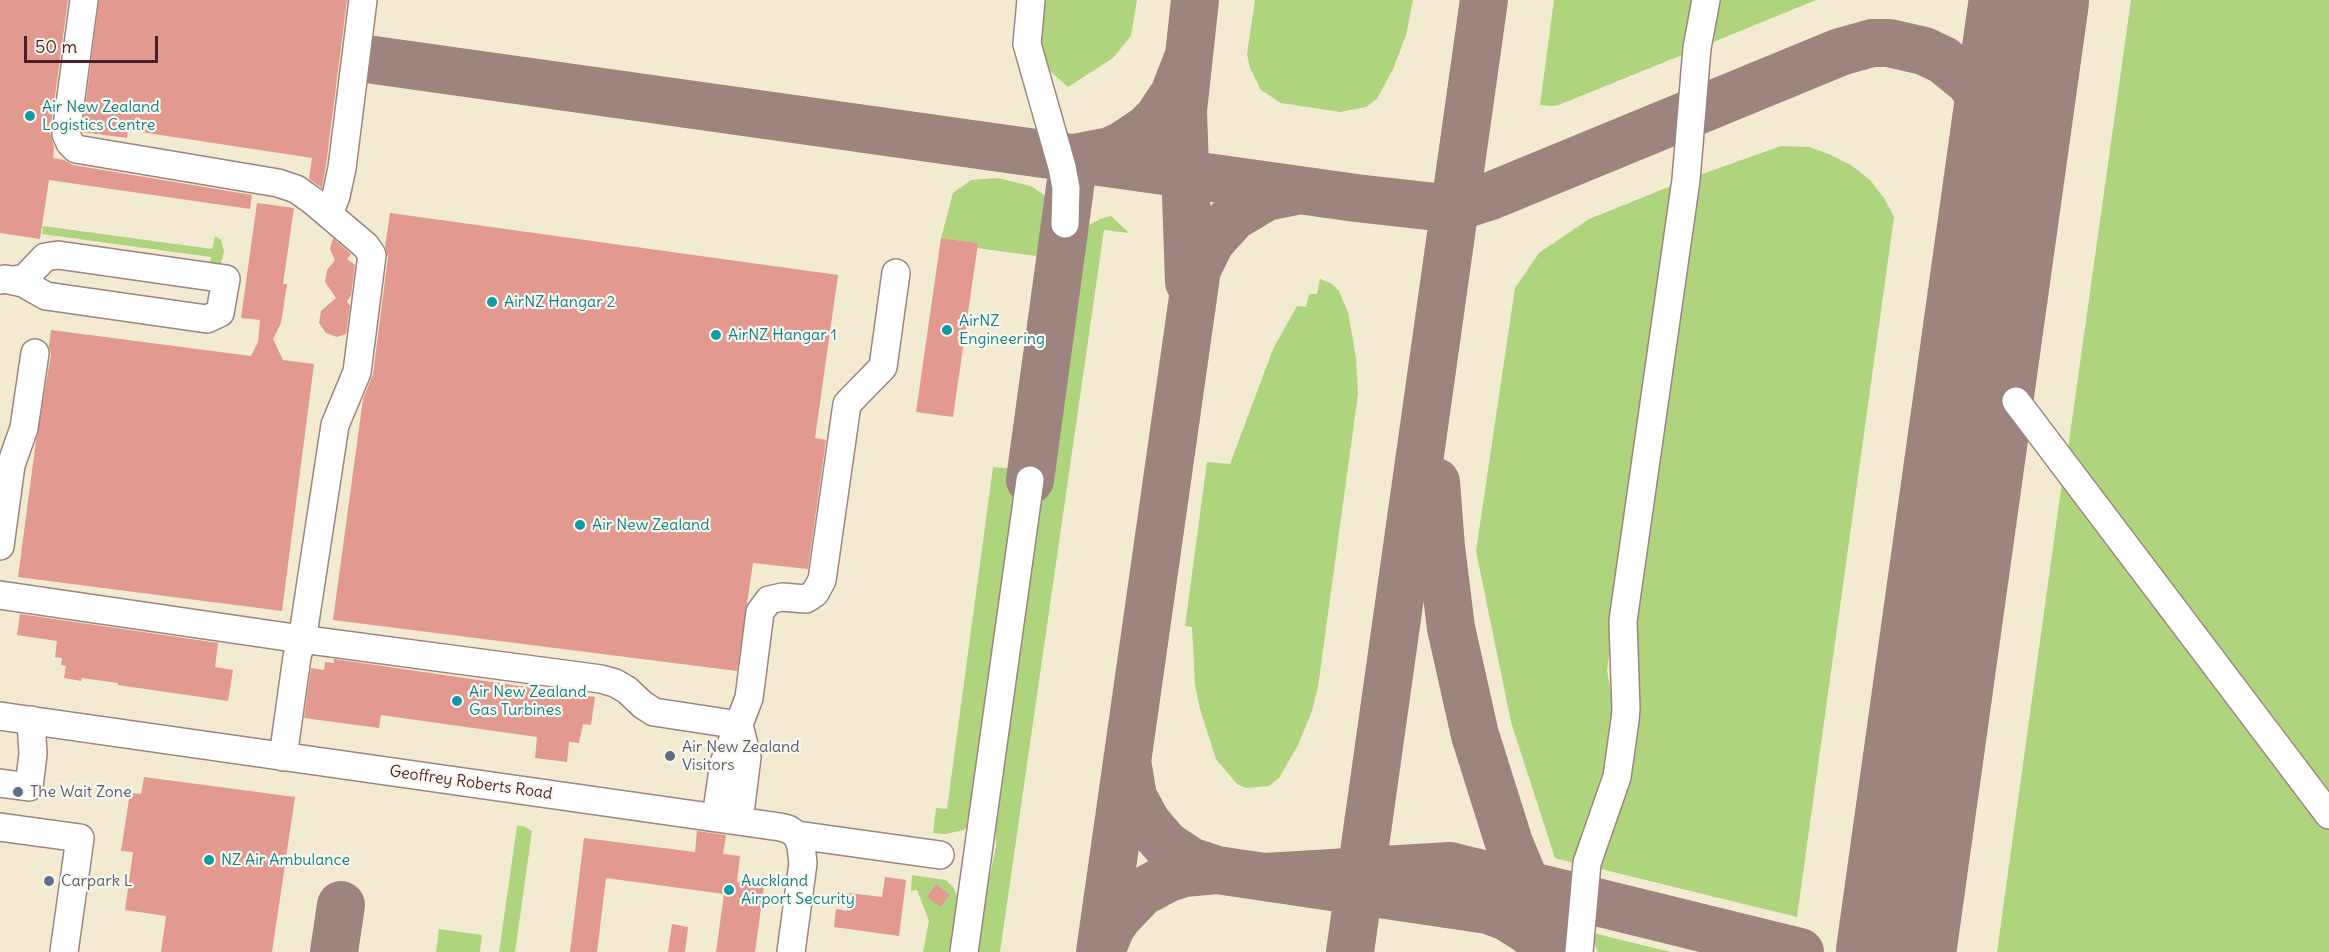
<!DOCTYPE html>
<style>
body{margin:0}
#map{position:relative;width:2329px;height:952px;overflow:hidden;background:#f3ead2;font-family:Delius,sans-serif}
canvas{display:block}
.scale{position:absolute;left:24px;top:36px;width:134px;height:27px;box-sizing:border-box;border:3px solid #4a1f2b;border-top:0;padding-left:8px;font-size:18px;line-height:21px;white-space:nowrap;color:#4a1f2b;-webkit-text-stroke:4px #fbf7ec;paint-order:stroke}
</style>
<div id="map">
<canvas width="2329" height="952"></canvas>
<div class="scale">50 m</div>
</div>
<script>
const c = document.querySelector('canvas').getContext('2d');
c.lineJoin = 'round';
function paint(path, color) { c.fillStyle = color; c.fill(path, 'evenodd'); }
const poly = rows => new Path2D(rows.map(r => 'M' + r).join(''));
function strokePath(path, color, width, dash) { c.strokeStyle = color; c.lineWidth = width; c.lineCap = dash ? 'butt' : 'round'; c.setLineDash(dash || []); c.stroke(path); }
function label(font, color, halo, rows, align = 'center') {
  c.font = font + ' Delius,sans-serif'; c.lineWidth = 4.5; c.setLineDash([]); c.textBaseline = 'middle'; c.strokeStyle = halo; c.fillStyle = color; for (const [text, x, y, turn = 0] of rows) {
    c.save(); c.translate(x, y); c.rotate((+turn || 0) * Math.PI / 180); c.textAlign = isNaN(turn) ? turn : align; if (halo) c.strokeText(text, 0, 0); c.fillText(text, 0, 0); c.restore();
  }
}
paint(poly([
 [1041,0,1137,0,1131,36,1113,58,1068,87,1039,61],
 [1255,0,1413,0,1406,35,1394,67,1377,99,1366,107,1340,112,1281,103,1261,90,1250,68,1247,54],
 [1554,0,1695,0,1687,53,1561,104,1553,106,1540,105],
 [1714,0,1816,0,1706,45],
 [2131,0,2329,0,2329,801,2067,456],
 [1781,146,1809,147,1829,154,1851,165,1870,180,1884,198,1894,217,1797,917,1601,869,1632,769,1635,621,1694,177],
 [998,178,1031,186,1047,197,1054,208,1055,231,1051,258,977,248,977,243,941,238,953,193,971,180],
 [1676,184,1607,670,1615,712,1597,801,1574,863,1555,858,1511,722,1476,551,1515,288,1539,253,1589,219],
 [1111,216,1129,233,1104,230,1000,952,974,952,996,846,995,811,1073,242,1081,229,1100,219],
 [43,226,212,249,215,236,221,240,224,251,220,267,209,270,211,257,42,234],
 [1320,279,1332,284,1339,291,1348,312,1356,358,1358,394,1318,687,1312,711,1298,745,1279,778,1269,786,1246,788,1237,784,1216,759,1200,709,1195,684,1192,627,1185,626,1207,462,1230,464,1273,349,1297,306,1306,307,1309,294,1317,294],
 [993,467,1019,469,978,791,973,819,964,830,945,834,933,833,936,808,947,809],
 [2063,475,2329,828,2329,952,1997,952],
 [517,826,523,826,532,831,515,952,499,952],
 [912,875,946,880,953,887,963,909,956,942,949,952,923,952,929,921,917,890,911,891],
 [439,929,482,935,480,952,436,952],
 [1593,933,1671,952,1598,952,1591,936]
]), '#afd47e');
strokePath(poly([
 [374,60,1356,198,1436,207,1466,204,1488,197,1840,52,1872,43,1889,43,1924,51,1943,60,1969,81,1992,113,2000,129,2006,162],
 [1189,282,1183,111,1195,0],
 [1030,480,1074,158,1110,151,1123,145,1147,129,1158,118,1174,94,1188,58],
 [1436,482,1441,547,1451,628,1475,735,1509,843,1554,952],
 [1128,767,1133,797,1147,823,1166,845,1190,861,1217,870,1488,910,1507,917,1529,931,1550,952],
 [1265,877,1450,866,1800,952],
 [1104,944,1111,927,1118,917,1142,892,1168,878,1184,873,1217,870],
 [334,952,341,905],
 [1100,952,1197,269,1211,241,1234,216,1266,197,1296,191],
 [1350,952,1484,0]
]), '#9e847e', 48);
strokePath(poly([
 [1896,952,2029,0]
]), '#9e847e', 120);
paint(poly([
 [0,0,68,0,50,132,54,147,53,158,64,160,73,165,252,195,250,209,49,180,40,239,0,233],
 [99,0,347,0,326,165,322,188,309,179,312,158,128,130,127,138,82,132],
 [257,203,294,208,283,284,287,284,281,323,273,339,283,360,314,364,282,611,18,577,36,441,51,355,49,346,51,330,251,356,258,342,260,320,241,318],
 [390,213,838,275,815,438,826,440,808,569,753,563,737,671,333,620,363,399,373,374,388,257,385,247],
 [333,238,351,254,347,259,355,265,351,296,347,301,350,306,346,334,337,337,326,333,319,323,321,311,336,298,325,282,327,270,335,260,330,249],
 [941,238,978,243,953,417,916,412],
 [20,614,218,643,215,667,233,670,228,701,118,685,118,683,82,678,81,681,64,678,66,666,61,665,62,658,55,657,57,641,17,635],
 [334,659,595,697,591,725,583,724,579,743,569,742,567,762,535,758,537,737,381,715,379,728,304,718,311,668,324,670,325,662,334,663],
 [144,777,295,797,272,952,161,952,166,916,125,910,133,852,121,851,130,793,141,794],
 [697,831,726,835,723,854,740,856,737,882,764,886,755,952,716,952,724,894,606,878,597,952,570,952,584,838,695,852],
 [885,877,906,880,899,936,834,927,836,909,847,911,849,893,882,897],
 [936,884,950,895,940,907,927,897],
 [672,924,688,927,685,952,668,952]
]), '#e19990');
const minor = poly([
 [84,0,66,134,70,143,76,149,278,183,296,189,313,201,366,246,372,255,357,372,335,425,304,628,297,657,283,757],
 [1031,0,1027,44,1062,167,1066,188,1065,224],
 [329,214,336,196,342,168,363,0],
 [0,280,5,279,23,283,46,296,207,319,220,313,226,279,58,255,45,257,25,278,14,280],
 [2016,401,2329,815],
 [0,546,11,465,24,428,35,353],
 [0,595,301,639,601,679,615,683,627,690,643,705,654,712,739,725],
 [0,716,780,827,788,829,797,835,940,855],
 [0,783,29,787,33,754,31,720],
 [716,818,724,763,749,698,760,612,769,600,782,597,806,599,815,593,822,580,847,404,883,367,896,273],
 [739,821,747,757,739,725],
 [0,827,80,838,64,952],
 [791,952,803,863,801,846,797,835],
 [964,952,1030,480],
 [1579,952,1587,863,1617,777,1625,720,1626,709,1623,621,1686,180,1697,48,1706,0]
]);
strokePath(minor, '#9e847e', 30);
strokePath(minor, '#fff', 27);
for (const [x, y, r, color] of [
 [30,116,6,"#0f9aa8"],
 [492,302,6,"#0f9aa8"],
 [947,330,6,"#0f9aa8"],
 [716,335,6,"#0f9aa8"],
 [580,525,6,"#0f9aa8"],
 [457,701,6,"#0f9aa8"],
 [670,756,6,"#5c6f8a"],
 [18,792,6,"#5c6f8a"],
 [209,860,6,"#0f9aa8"],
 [49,881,6,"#5c6f8a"],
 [729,890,6,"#0f9aa8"]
]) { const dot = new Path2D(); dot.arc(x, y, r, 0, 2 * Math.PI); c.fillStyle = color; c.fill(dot); strokePath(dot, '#fbf7ec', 2); }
label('16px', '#0d838f', '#fbf7ec', [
 ["Air New Zealand",42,107],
 ["Logistics Centre",42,125],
 ["AirNZ Hangar 2",504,302],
 ["AirNZ",959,321],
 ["Engineering",959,339],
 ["AirNZ Hangar 1",728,335],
 ["Air New Zealand",592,525],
 ["Air New Zealand",469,692],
 ["Gas Turbines",469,710],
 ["NZ Air Ambulance",221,860],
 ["Auckland",741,881],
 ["Airport Security",741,899]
], 'left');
label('16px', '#4e5e75', '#fbf7ec', [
 ["Air New Zealand",682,747],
 ["Visitors",682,765],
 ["The Wait Zone",30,792],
 ["Carpark L",61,881]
], 'left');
label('16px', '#4a1f2b', '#fbf7ec', [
 ["Geoffrey Roberts Road",471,783,8]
]);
</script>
